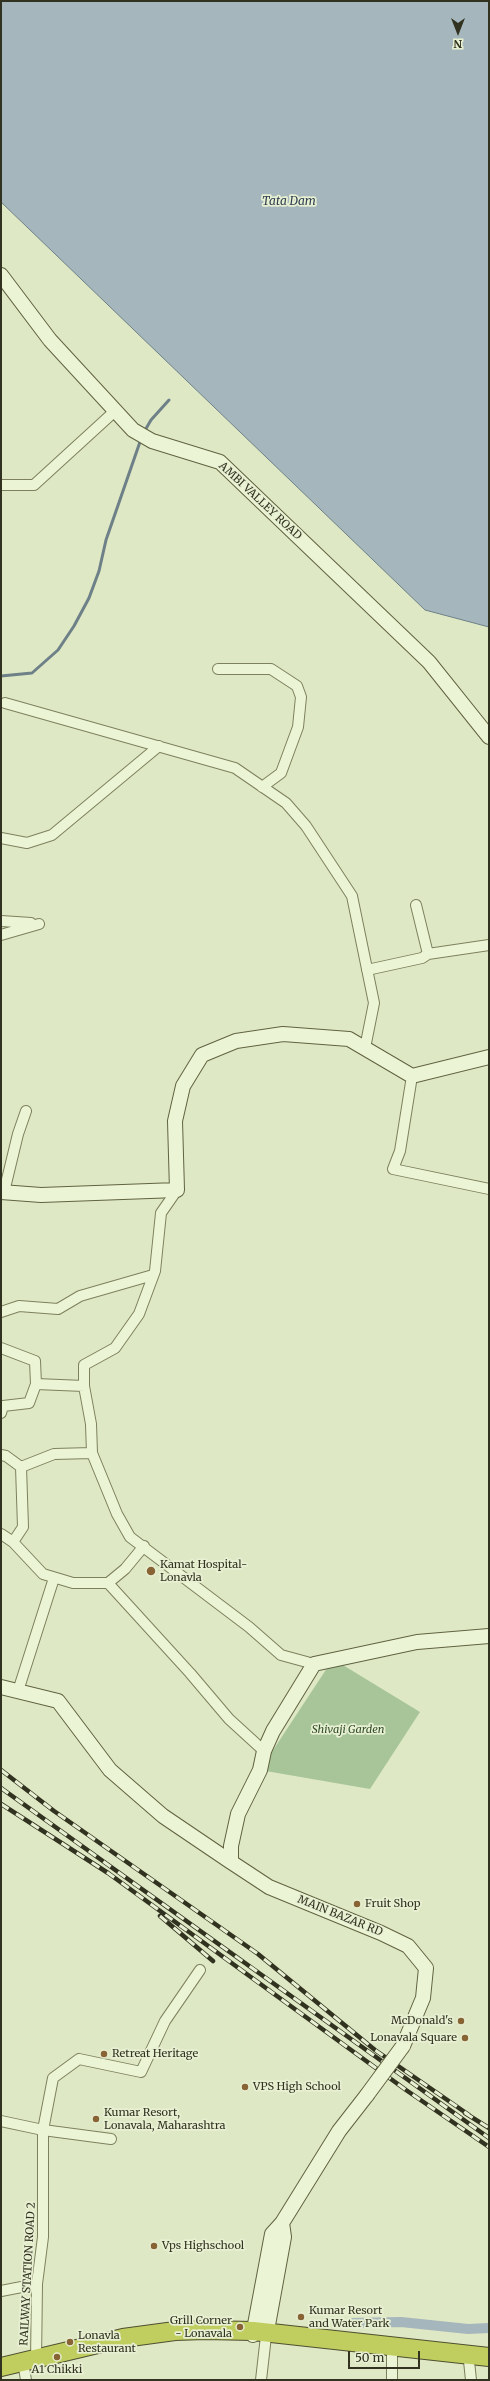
<!DOCTYPE html>
<style>
body{margin:0}
#map{position:relative;width:490px;height:2381px;overflow:hidden;background:#dfe8c4;font-family:Merriweather,serif}
canvas{display:block}
.frame{position:absolute;inset:0;border:2px solid #31321f;pointer-events:none}
.north{position:absolute;left:438px;top:12px;width:40px;height:40px;-webkit-text-stroke:3px #e8f0d3;paint-order:stroke;rotate:180deg;font-size:11px;font-weight:700;line-height:16px;text-align:center;color:#31321f}
.north::after{content:'';display:block;margin:auto;width:14px;height:18px;background:#31321f;clip-path:polygon(50% 0,100% 100%,50% 72%,0 100%)}
.scale{position:absolute;left:348px;top:2351px;width:72px;height:18px;box-sizing:border-box;border:2px solid #31321f;border-top:0;padding-left:5px;font-size:12px;line-height:14px;white-space:nowrap;color:#31321f;-webkit-text-stroke:3px #e8f0d3;paint-order:stroke}
</style>
<div id="map">
<canvas width="490" height="2381"></canvas>
<div class="frame"></div>
<div class="north">N</div>
<div class="scale">50 m</div>
</div>
<script>
const c = document.querySelector('canvas').getContext('2d');
c.lineJoin = 'round';
function paint(path, color) { c.fillStyle = color; c.fill(path, 'evenodd'); }
const poly = rows => new Path2D(rows.map(r => 'M' + r).join(''));
function strokePath(path, color, width, dash) { c.strokeStyle = color; c.lineWidth = width; c.lineCap = dash ? 'butt' : 'round'; c.setLineDash(dash || []); c.stroke(path); }
function label(font, color, halo, rows, align = 'center') {
  c.font = font + ' Merriweather,serif'; c.lineWidth = 3.5; c.setLineDash([]); c.textBaseline = 'middle'; c.strokeStyle = halo; c.fillStyle = color; for (const [text, x, y, turn = 0] of rows) {
    c.save(); c.translate(x, y); c.rotate((+turn || 0) * Math.PI / 180); c.textAlign = isNaN(turn) ? turn : align; if (halo) c.strokeText(text, 0, 0); c.fillText(text, 0, 0); c.restore();
  }
}
paint(poly([
 [333,1659,420,1712,370,1789,260,1770]
]), '#a7c599');
const water = poly([
 [1,1,489,1,489,627,425,610,1,202,1,1]
]);
paint(water, '#a5b6bc');
strokePath(water, '#6e8088', 1);
strokePath(poly([
 [144,432,151,420,169,400],
 [1,676,32,673,58,650,74,626,89,598,99,571,106,540,141,439]
]), '#6e8088', 3);
strokePath(poly([
 [353,2323,401,2322,468,2329,489,2328]
]), '#a5b6bc', 10);
const street = poly([
 [1,485,34,485,115,411],
 [218,669,271,669,297,686,301,697,298,727,281,773,262,787],
 [5,703,235,768,286,803,306,826,352,896,374,1003,365,1048],
 [1,838,27,843,52,835,159,746],
 [416,905,428,954],
 [1,921,31,923],
 [1,935,39,924],
 [367,970,422,958,428,954,489,945],
 [412,1076,400,1151,393,1169,489,1189],
 [177,1190,161,1213,155,1271,139,1314,115,1348,84,1365,84,1386,91,1424,92,1453,117,1514,130,1537,249,1627,281,1655,314,1664],
 [4,1192,18,1134,26,1111],
 [1,1312,19,1306,58,1309,80,1296,153,1275],
 [1,1348,35,1361,36,1384,84,1386],
 [1,1413,3,1406,29,1403,36,1384],
 [92,1453,54,1454,21,1467,23,1527,13,1542,43,1574,73,1583,108,1583,125,1569,144,1546],
 [1,1455,6,1456,21,1467],
 [1,1534,13,1542],
 [108,1583,190,1673,229,1719,264,1751],
 [18,1691,54,1578],
 [1,2121,43,2130,43,2237,37,2284,36,2361],
 [111,2139,43,2130,53,2078,79,2059,141,2072,165,2021,200,1970],
 [1,2291,37,2284],
 [392,2352,392,2380],
 [469,2361,471,2380],
 [24,2368,26,2380],
 [261,2380,266,2336]
]);
const secondary = poly([
 [1,275,50,340,133,430,152,441,220,462,429,662,489,737],
 [1,1192,41,1195,177,1190,175,1121,183,1086,202,1055,236,1041,283,1034,349,1039,412,1076,489,1057],
 [1,1687,58,1701,110,1770,163,1816,231,1862],
 [403,2046,423,1998,426,1968,408,1946,381,1933,269,1887,231,1862,231,1846,238,1814,260,1770,264,1751,273,1731,314,1664,417,1642,489,1636],
 [253,2335,272,2234,282,2223,339,2131,367,2095],
 [266,2336,284,2237,282,2223]
]);
const highway = poly([
 [1,2367,123,2338,175,2331,205,2330,253,2331,489,2357]
]);
strokePath(street, '#7d805d', 12);
strokePath(secondary, '#606240', 16);
strokePath(highway, '#4e4f30', 20);
strokePath(street, '#ecf4d6', 10);
strokePath(secondary, '#ecf4d6', 14);
strokePath(highway, '#c0cd5f', 18);
const rail = poly([
 [1,1770,54,1811,258,1954,375,2050,469,2115],
 [1,1788,489,2138],
 [1,1804,108,1873,406,2090,489,2147],
 [160,1916,213,1961],
 [465,2113,489,2128]
]);
strokePath(rail, '#31321f', 4.5);
strokePath(rail, '#e8f0d3', 3, [9]);
const secondaryBridge = poly([
 [367,2095,403,2046]
]);
strokePath(secondaryBridge, '#606240', 16, []);
strokePath(secondaryBridge, '#ecf4d6', 14);
for (const [x, y, r, color] of [
 [151,1571,5,"#886334"],
 [357,1904,4,"#886334"],
 [461,2021,4,"#886334"],
 [465,2038,4,"#886334"],
 [104,2054,4,"#886334"],
 [245,2087,4,"#886334"],
 [96,2119,4,"#886334"],
 [154,2246,4,"#886334"],
 [301,2317,4,"#886334"],
 [240,2327,4,"#886334"],
 [70,2342,4,"#886334"],
 [57,2357,4,"#886334"]
]) { const dot = new Path2D(); dot.arc(x, y, r, 0, 2 * Math.PI); c.fillStyle = color; c.fill(dot); strokePath(dot, '#e8f0d3', 1.5); }
label('11px', '#31321f', '#e8f0d3', [
 ["AMBI VALLEY ROAD",260,501,43],
 ["MAIN BAZAR RD",340,1916,22],
 ["RAILWAY STATION ROAD 2",28,2274,-87]
]);
label('11px', '#31321f', '#e8f0d3', [
 ["Kamat Hospital-",160,1565],
 ["Lonavla",160,1578],
 ["Fruit Shop",365,1904],
 ["McDonald's",453,2021,"right"],
 ["Lonavala Square",457,2038,"right"],
 ["Retreat Heritage",112,2054],
 ["VPS High School",253,2087],
 ["Kumar Resort,",104,2113],
 ["Lonavala, Maharashtra",104,2126],
 ["Vps Highschool",162,2246],
 ["Kumar Resort",309,2311],
 ["and Water Park",309,2324],
 ["Grill Corner",232,2321,"right"],
 ["- Lonavala",232,2334,"right"],
 ["Lonavla",78,2336],
 ["Restaurant",78,2349],
 ["A1 Chikki",57,2370,"center"]
], 'left');
label('italic 11px', '#2f4c28', '#e8f0d3', [
 ["Shivaji Garden",348,1730]
]);
label('italic 12px', '#304050', '#e8f0d3', [
 ["Tata Dam",289,202]
]);
</script>
